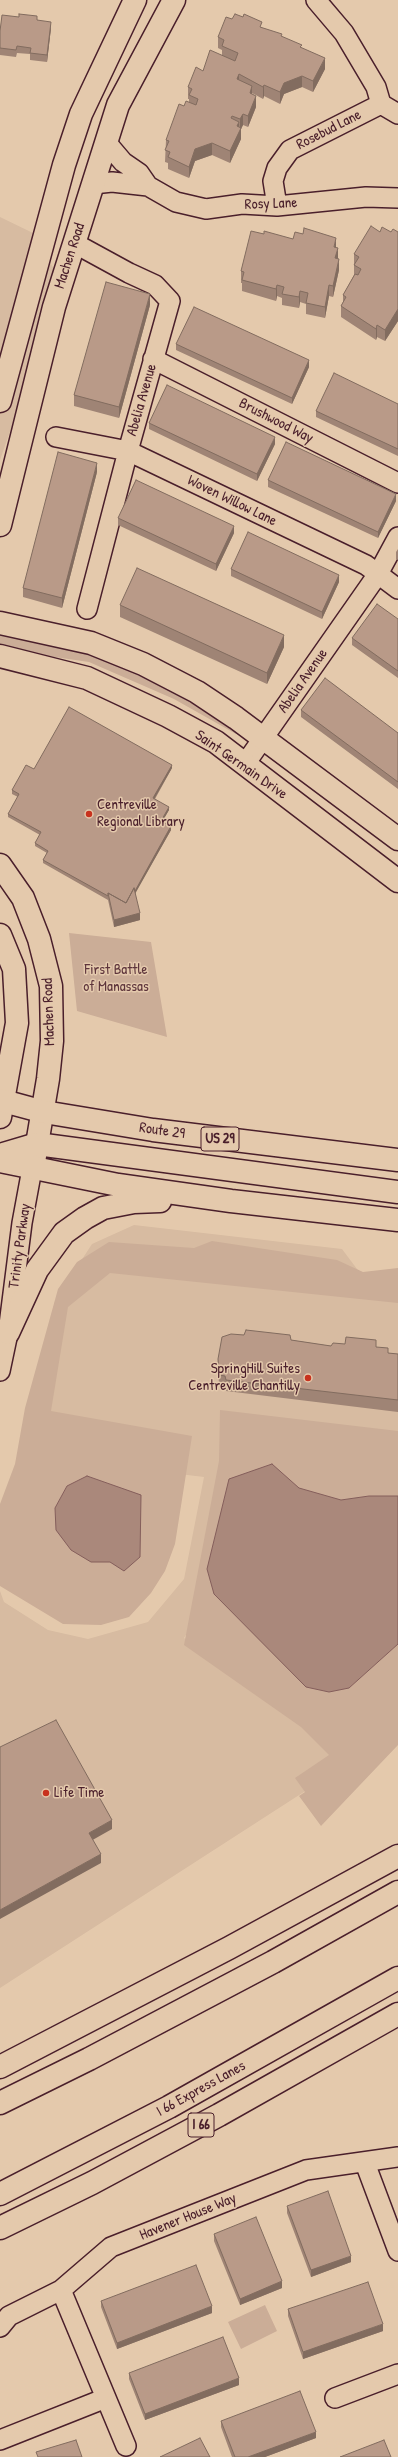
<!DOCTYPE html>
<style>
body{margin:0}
canvas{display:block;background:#e4c9ac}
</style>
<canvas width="398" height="2457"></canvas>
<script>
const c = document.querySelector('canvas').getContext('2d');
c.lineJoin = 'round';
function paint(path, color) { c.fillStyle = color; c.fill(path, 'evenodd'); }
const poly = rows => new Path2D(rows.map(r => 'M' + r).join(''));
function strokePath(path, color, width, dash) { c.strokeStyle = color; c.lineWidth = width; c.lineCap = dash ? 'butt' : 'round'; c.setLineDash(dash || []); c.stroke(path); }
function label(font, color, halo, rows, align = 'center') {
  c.font = font + ' "Patrick Hand",sans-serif'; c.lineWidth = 3; c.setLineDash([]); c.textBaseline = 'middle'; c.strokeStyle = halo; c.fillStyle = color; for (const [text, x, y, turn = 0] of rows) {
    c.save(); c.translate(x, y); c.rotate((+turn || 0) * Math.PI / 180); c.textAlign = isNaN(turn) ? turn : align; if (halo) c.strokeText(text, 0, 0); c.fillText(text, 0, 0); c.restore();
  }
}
paint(poly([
 [0,217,33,233,62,283,0,460],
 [134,1225,342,1249,366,1281,398,1298,398,1472,208,1598,184,1638,362,1762,341,1768,0,1988,0,1591,4,1602,48,1630,88,1639,148,1622,184,1579,204,1477,22,1455,55,1301,92,1244]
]), '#d7bba1');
paint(poly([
 [0,630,92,656,130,671,209,711,237,731,236,734,174,699,89,662,0,649],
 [69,933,151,942,167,1037,77,1011],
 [212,1241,337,1260,363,1272,398,1268,398,1303,110,1273,68,1307,51,1411,192,1436,175,1544,165,1571,151,1593,129,1617,101,1625,63,1624,0,1586,0,1504,15,1464,25,1408,58,1289,77,1262,109,1242,194,1248],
 [87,1476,112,1485,110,1562,91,1562,55,1508,67,1486],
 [220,1410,398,1431,398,1496,369,1496,341,1500,299,1488,272,1464,349,1688,398,1644,398,1745,321,1826,299,1796,305,1792,295,1778,329,1755,301,1727,184,1645,219,1461],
 [265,2305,277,2331,241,2349,228,2322]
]), '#cbad97');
const water = poly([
 [272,1464,299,1488,341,1500,369,1496,398,1496,398,1644,349,1688,329,1692,306,1687,214,1594,207,1569,229,1479,272,1464],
 [87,1476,141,1495,140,1557,124,1571,110,1562,91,1562,71,1550,56,1530,55,1508,67,1486,87,1476]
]);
paint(water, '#aa887b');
strokePath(water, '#845e5b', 1);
const minor = poly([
 [316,0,344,33,376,87,381,104,398,114],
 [106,142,123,162,139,173,148,186],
 [93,184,112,182,148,186,176,202,206,209,242,204,277,206,366,197,398,198],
 [277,206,273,181,277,168,290,150,381,104],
 [74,243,129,273,155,285,170,301,128,451,87,609],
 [153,359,398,483],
 [56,437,128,451,366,565,398,589],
 [245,764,378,574,398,537],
 [0,1371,8,1333,22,1223,32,1169],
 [365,2163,398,2251],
 [61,2290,126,2446],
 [0,2327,9,2316,61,2290,111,2247,306,2170,398,2157],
 [335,2398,398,2374],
 [0,2440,106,2398]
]);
const tertiary = poly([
 [0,401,64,165,81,114,135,0],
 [0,525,54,307,118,105,174,0],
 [0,623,91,643,143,664,197,692,236,718,398,839],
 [0,656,87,678,168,716,216,742,398,881],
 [0,865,23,898,39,939,51,986,52,1041,48,1079,34,1162],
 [0,935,14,969,17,1023,0,1117]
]);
const primary = poly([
 [0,1100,44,1112,153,1130,398,1160],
 [0,1155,37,1144,398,1192],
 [0,1161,118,1185,231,1201,398,1220],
 [8,1333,37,1270,64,1233,85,1218,103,1208,134,1202,160,1201]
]);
const motorway = poly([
 [0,2067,229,1948,398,1856],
 [0,2103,89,2059,273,1962,398,1892],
 [0,2194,169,2107,398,1978],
 [0,2228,92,2183,219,2115,398,2014]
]);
strokePath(minor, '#4a1f2b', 22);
strokePath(tertiary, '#4a1f2b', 25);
strokePath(primary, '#4a1f2b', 25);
strokePath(motorway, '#4a1f2b', 25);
strokePath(minor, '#e4c9ac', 19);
strokePath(tertiary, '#e4c9ac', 22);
strokePath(primary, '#e4c9ac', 22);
strokePath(motorway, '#e4c9ac', 22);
paint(poly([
 [232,19,262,28,282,37,302,48,325,69,313,92,302,87,284,94,280,104,264,96,263,99,252,93,256,107,248,127,243,125,241,129,241,139,230,163,212,155,195,161,189,178,168,169,168,163,165,162,166,140,184,106,189,102,189,99,188,99,188,87,203,71,222,55,222,50,218,48,218,37],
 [37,20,51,28,47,62,30,60,30,54,17,53,16,57,0,55,0,31],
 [380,232,398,232,398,321,385,341,377,337,376,340,341,317,341,306,343,302,343,295,354,275,354,254],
 [264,234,293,239,336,248,339,270,333,297,329,296,325,318,306,314,306,304,300,302,299,308,282,305,282,298,277,296,276,301,242,291,242,283,241,283,241,271],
 [150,305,119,418,74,406,74,395],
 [176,344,309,367,292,404,176,350],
 [398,404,398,456,316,417,316,411],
 [149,423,275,444,257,481,149,429],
 [97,472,62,608,23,597,23,588],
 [268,480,396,501,378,538,268,487],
 [118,518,234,533,216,571,118,525],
 [398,549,398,560,396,559,396,552],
 [231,569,339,582,322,619,231,576],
 [120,605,284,647,267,684,120,617],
 [398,619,398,678,352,645,352,638],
 [301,710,398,733,398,789,301,717],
 [172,768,155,799,169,810,162,821,171,830,135,893,140,920,114,927,108,900,43,863,43,860,47,853,35,846,35,843,40,835,8,817,8,814,18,797,12,794,12,790,34,769],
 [291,1340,331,1346,345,1344,376,1347,388,1353,398,1354,398,1412,226,1391,225,1387,219,1387,218,1359],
 [287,2206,351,2262,311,2277,287,2213],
 [214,2234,282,2288,240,2305,214,2241],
 [101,2301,212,2313,117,2349,101,2307],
 [288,2309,383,2331,303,2359,288,2316],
 [129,2373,239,2385,145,2420,129,2379],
 [221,2421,316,2438,265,2457,232,2457,221,2427]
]), '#9f8475');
paint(poly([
 [51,22,51,28,47,62,47,55],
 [325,58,325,69,313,92,313,81],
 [239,74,239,85,237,79],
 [302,76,302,87,284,94,280,104,280,92,284,83],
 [264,85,264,96,263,99,263,87],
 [252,86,252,98,250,93],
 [256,96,256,107,248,127,248,116],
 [243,114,243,125,241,129,241,139,230,163,230,151,237,126,239,122,239,132,240,129,240,119],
 [212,143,212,155,195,161,189,178,189,167,195,149],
 [336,238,336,249,334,247],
 [338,248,338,259,335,258],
 [339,259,339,270,333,297,333,286],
 [277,285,277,296,276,301,276,289],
 [329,285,329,296,325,318,325,307],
 [300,291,300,302,299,308,299,297],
 [150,294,150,305,119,418,119,407],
 [398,309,398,321,385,341,385,330],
 [377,325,377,337,376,340,376,329],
 [309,360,309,367,292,404,292,398],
 [275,437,275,444,257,481,257,474],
 [97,463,97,472,62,608,62,598],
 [396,494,396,501,378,538,378,532],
 [234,526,234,533,216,571,216,564],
 [339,575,339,582,322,619,322,612],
 [284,635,284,647,267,684,267,673],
 [172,765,172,768,153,801,153,798],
 [169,807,169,810,161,824,161,821],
 [171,826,171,830,126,910,126,906],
 [140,913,140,920,114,927,114,920],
 [112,1820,112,1829,89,1842,89,1833],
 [101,1854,101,1863,0,1919,0,1910],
 [351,2256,351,2262,311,2277,311,2270],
 [282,2281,282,2288,240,2305,240,2299],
 [212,2306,212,2313,117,2349,117,2343],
 [383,2324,383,2331,303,2359,303,2352],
 [239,2378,239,2385,145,2420,145,2414],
 [316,2432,316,2438,265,2457,248,2457]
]), '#826c5f');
const building = poly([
 [19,14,37,16,37,20,51,22,47,55,30,53,31,48,17,46,16,50,0,48,0,31,2,15,19,17,19,14],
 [235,14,243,17,244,14,262,22,260,27,282,34,281,36,302,45,300,47,325,58,313,81,302,76,284,83,280,92,264,85,263,87,239,74,237,79,252,86,250,93,256,96,248,116,243,114,240,119,232,116,231,118,239,122,237,126,241,128,230,151,212,143,195,149,189,167,168,157,170,152,165,150,169,141,166,140,179,104,184,106,186,101,196,105,198,99,189,95,192,89,188,87,196,67,203,71,210,50,235,61,238,53,222,46,224,40,218,37,226,17,232,19,235,14],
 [371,226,380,232,382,227,391,232,393,229,398,232,398,309,385,330,377,325,376,329,341,306,346,297,343,295,355,274,358,275,361,269,354,265,359,257,354,254,371,226],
 [304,228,336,238,334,247,338,248,335,258,339,259,333,286,329,285,325,307,306,303,308,293,300,291,299,297,282,294,284,287,277,285,276,289,242,280,244,272,241,271,251,231,264,234,264,231,293,239,295,232,303,234,304,228],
 [106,282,150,294,119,407,74,395,106,282],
 [194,307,309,360,292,398,176,344,194,307],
 [334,373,398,404,398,449,316,411,334,373],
 [167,385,275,437,257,474,149,423,167,385],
 [286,442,396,494,378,532,268,480,286,442],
 [58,452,97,463,62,598,23,588,58,452],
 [136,480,234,526,216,564,118,518,136,480],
 [248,532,339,575,322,612,231,569,248,532],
 [137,568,284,635,267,673,120,605,137,568],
 [377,604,398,619,398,671,352,638,377,604],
 [325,678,398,733,398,782,301,710,325,678],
 [69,707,172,765,153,798,169,807,161,821,171,826,135,891,134,888,126,903,108,893,108,896,43,860,48,851,35,843,41,832,8,814,19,794,12,790,26,765,34,769,69,707],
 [134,888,140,913,114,920,108,893,126,903,134,888],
 [246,1330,290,1335,291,1340,331,1346,333,1343,345,1344,346,1337,376,1340,376,1347,388,1348,388,1353,398,1354,398,1400,226,1380,225,1376,219,1375,218,1359,222,1337,231,1334,244,1335,246,1330],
 [56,1720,112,1820,89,1833,101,1854,0,1910,0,1747,56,1720],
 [328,2191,351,2256,311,2270,287,2206,328,2191],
 [256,2217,282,2281,240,2299,214,2234,256,2217],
 [196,2265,212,2306,117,2343,101,2301,196,2265],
 [368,2282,383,2324,303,2352,288,2309,368,2282],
 [223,2337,239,2378,145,2414,129,2373,223,2337],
 [300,2391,316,2432,248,2457,235,2457,221,2421,300,2391],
 [200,2438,210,2457,160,2457,200,2438],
 [76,2440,82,2457,38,2457,36,2452,76,2440],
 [384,2440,391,2457,340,2457,384,2440]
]);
paint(building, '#b99a88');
strokePath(building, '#826c5f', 1);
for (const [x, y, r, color] of [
 [89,814,4,"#c8321e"],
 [308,1378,4,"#c8321e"],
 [46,1793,4,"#c8321e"]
]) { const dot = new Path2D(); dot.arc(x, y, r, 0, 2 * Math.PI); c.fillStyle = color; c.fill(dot); strokePath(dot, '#e4c9ac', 1.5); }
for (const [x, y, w] of [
 [220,1139,38],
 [201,2125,26]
]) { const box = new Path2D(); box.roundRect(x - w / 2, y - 12, w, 24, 3); c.fillStyle = '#e4c9ac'; c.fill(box); strokePath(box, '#4a1f2b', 1); }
label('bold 14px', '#4a1f2b', null, [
 ["US 29",220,1139],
 ["I 66",201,2125]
]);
label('15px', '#4a1f2b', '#e4c9ac', [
 ["Rosebud Lane",329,130,-27],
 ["Rosy Lane",271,204,-2],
 ["Machen Road",70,256,-72],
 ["Abelia Avenue",142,400,-74],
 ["Brushwood Way",276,421,27],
 ["Woven Willow Lane",232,501,26],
 ["Abelia Avenue",303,681,-55],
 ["Saint Germain Drive",241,765,35],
 ["Machen Road",49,1012,-92],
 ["Route 29",162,1131,8],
 ["Trinity Parkway",20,1246,-82],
 ["I 66 Express Lanes",201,2089,-29],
 ["Havener House Way",188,2217,-22]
]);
label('15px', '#4a1f2b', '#e4c9ac', [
 ["Centreville",97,805],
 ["Regional Library",97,822],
 ["SpringHill Suites",300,1369,"right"],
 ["Centreville Chantilly",300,1386,"right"],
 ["Life Time",54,1793]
], 'left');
label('15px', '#5d343b', '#e4c9ac', [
 ["First Battle",116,970],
 ["of Manassas",116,987]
]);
</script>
